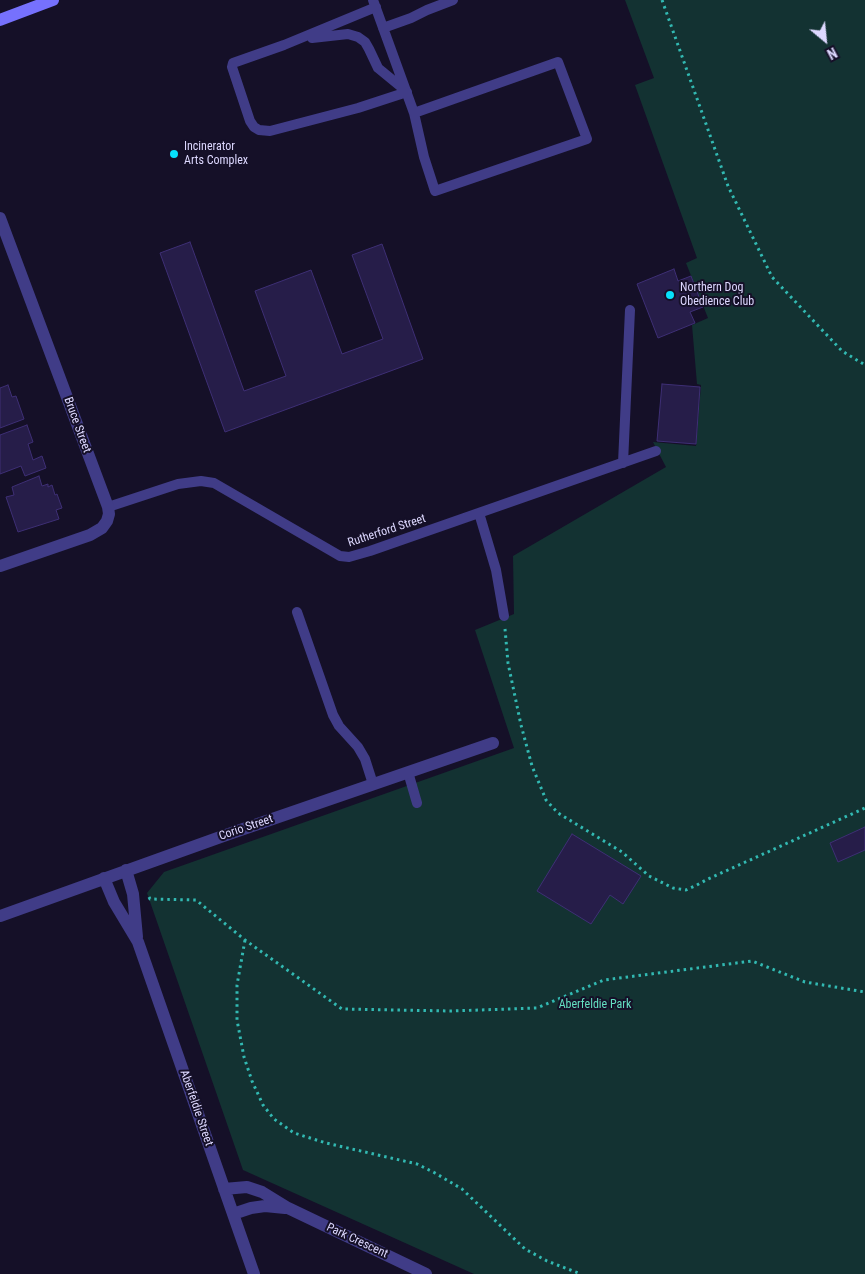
<!DOCTYPE html>
<style>
body{margin:0}
#map{position:relative;width:865px;height:1274px;overflow:hidden;background:#151028;font-family:"Roboto Condensed",sans-serif}
canvas{display:block}
.north{position:absolute;left:800px;top:15px;width:50px;height:50px;-webkit-text-stroke:4px #151028;paint-order:stroke;rotate:152deg;font-size:14px;font-weight:700;line-height:20px;text-align:center;color:#ddd8ff}
.north::after{content:'';display:block;margin:auto;width:18px;height:22px;background:#ddd8ff;clip-path:polygon(50% 0,100% 100%,50% 72%,0 100%)}
</style>
<div id="map">
<canvas width="865" height="1274"></canvas>
<div class="north">N</div>
</div>
<script>
const c = document.querySelector('canvas').getContext('2d');
c.lineJoin = 'round';
function paint(path, color) { c.fillStyle = color; c.fill(path, 'evenodd'); }
const poly = rows => new Path2D(rows.map(r => 'M' + r).join(''));
function strokePath(path, color, width, dash) { c.strokeStyle = color; c.lineWidth = width; c.lineCap = dash ? 'butt' : 'round'; c.setLineDash(dash || []); c.stroke(path); }
function label(font, color, halo, rows, align = 'center') {
  c.font = font + ' "Roboto Condensed",sans-serif'; c.lineWidth = 4; c.setLineDash([]); c.textBaseline = 'middle'; c.strokeStyle = halo; c.fillStyle = color; for (const [text, x, y, turn = 0] of rows) {
    c.save(); c.translate(x, y); c.rotate((+turn || 0) * Math.PI / 180); c.textAlign = isNaN(turn) ? turn : align; if (halo) c.strokeText(text, 0, 0); c.fillText(text, 0, 0); c.restore();
  }
}
paint(poly([
 [625,0,865,0,865,1274,474,1274,243,1170,147,893,164,872,514,748,475,630,514,614,513,556,666,467,653,442,696,446,701,385,697,384,692,325,708,318,686,263,697,258,635,85,654,78]
]), '#133232');
const building = poly([
 [190,242,244,391,286,376,255,291,311,270,342,354,383,339,352,255,382,244,423,359,225,432,160,253,190,242],
 [674,269,678,281,691,276,703,307,690,312,695,323,658,338,637,284,674,269],
 [662,384,700,387,696,444,657,441,662,384],
 [8,385,12,397,16,396,24,419,0,428,0,388,8,385],
 [27,425,33,442,28,444,33,460,42,456,46,468,25,476,21,466,0,474,0,435,27,425],
 [39,476,42,486,48,484,48,487,52,485,55,495,57,494,62,508,56,510,59,519,18,532,6,497,14,495,12,487,39,476],
 [865,827,865,850,838,862,830,843,865,827],
 [572,834,641,876,623,904,610,895,591,924,537,891,572,834]
]);
paint(building, '#261d49');
strokePath(building, '#3e2f75', 1);
strokePath(poly([
 [662,0,728,186,772,277,842,351,865,365],
 [505,629,508,663,521,725,532,766,546,800,558,813,622,852,649,876,673,888,686,890,695,886,708,879,865,808],
 [149,897,150,899,196,900,245,940,342,1009,451,1011,537,1008,604,980,752,961,805,982,865,992],
 [245,940,237,985,237,1020,244,1057,252,1081,263,1105,274,1119,294,1133,326,1143,417,1164,435,1173,462,1189,525,1249,547,1261,581,1274]
]), '#32b9b2', 3, [2.5, 4]);
strokePath(poly([
 [373,0,414,113,424,157,435,191,587,139,558,62,414,113],
 [376,7,284,45,233,63,232,67,250,121,254,127,259,130,270,131,358,108,407,92],
 [383,28,411,18,427,10,453,0],
 [312,38,348,34,358,37,365,42,369,49,378,68,406,91],
 [623,463,630,310],
 [108,507,178,484,201,481,214,483,340,556,349,557,370,551,656,451],
 [479,513,496,570,504,616],
 [297,612,333,715,339,726,358,747,365,759,373,784],
 [408,772,417,803]
]), '#403c87', 10);
strokePath(poly([
 [0,218,108,507,109,514,107,521,102,528,90,535,0,566],
 [126,870,133,894,137,937],
 [104,878,114,902,138,942,254,1274],
 [0,916,226,835,493,743],
 [224,1189,247,1187,262,1192,288,1208,426,1274],
 [233,1214,251,1208,265,1206,285,1208]
]), '#403c87', 12);
strokePath(poly([
 [0,20,53,0]
]), '#7671fd', 12);
for (const [x, y, r, color] of [
 [174,154,5,"#07e1fc"],
 [670,295,5,"#07e1fc"]
]) { const dot = new Path2D(); dot.arc(x, y, r, 0, 2 * Math.PI); c.fillStyle = color; c.fill(dot); strokePath(dot, '#151028', 2); }
label('12px', '#ddd8ff', '#151028', [
 ["Incinerator",184,147],
 ["Arts Complex",184,161],
 ["Northern Dog",680,288],
 ["Obedience Club",680,302]
], 'left');
label('12px', '#ddd8ff', '#151028', [
 ["Bruce Street",77,425,70],
 ["Rutherford Street",387,531,-18],
 ["Corio Street",246,828,-19],
 ["Aberfeldie Street",196,1108,71],
 ["Park Crescent",357,1241,25]
]);
label('12px', '#64dfc2', '#151028', [
 ["Aberfeldie Park",595,1005]
]);
</script>
